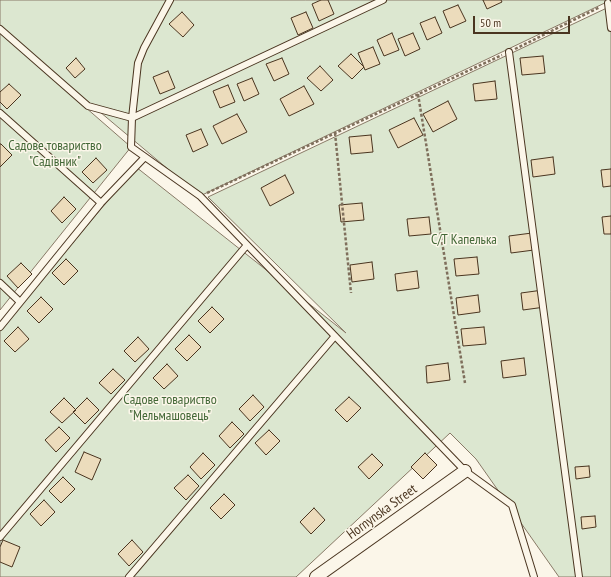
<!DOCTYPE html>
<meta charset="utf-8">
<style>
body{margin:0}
#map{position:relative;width:611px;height:577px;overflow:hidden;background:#fbf6e9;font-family:"PT Sans Narrow",sans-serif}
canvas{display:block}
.scale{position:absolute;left:473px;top:16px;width:97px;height:18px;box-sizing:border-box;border:2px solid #4a3520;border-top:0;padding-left:5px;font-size:12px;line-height:14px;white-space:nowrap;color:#4a3520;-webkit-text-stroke:3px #fbf6e9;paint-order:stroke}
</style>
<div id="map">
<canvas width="611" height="577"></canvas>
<div class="scale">50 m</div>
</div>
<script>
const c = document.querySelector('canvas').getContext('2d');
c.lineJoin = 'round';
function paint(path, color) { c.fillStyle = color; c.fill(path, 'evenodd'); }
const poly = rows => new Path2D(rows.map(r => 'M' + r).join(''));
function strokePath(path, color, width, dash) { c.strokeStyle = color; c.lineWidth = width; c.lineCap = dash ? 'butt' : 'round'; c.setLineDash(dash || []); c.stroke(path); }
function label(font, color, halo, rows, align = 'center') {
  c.font = font + ' "PT Sans Narrow",sans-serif'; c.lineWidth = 3; c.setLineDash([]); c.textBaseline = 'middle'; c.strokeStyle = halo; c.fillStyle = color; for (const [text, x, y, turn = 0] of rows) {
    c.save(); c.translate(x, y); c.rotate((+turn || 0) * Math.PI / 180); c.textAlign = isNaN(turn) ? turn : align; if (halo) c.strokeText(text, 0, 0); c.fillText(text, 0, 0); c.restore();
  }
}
const green = poly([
 [0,0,611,0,200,196,0,28,0,0],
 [611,6,611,577,559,577,476,459,450,433,296,577,0,577,0,330,136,167,346,333,208,197,611,6],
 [0,33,131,147,0,310,0,33]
]);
paint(green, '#dce7d0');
strokePath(green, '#887966', 1);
const building = poly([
 [321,0,328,0,334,14,319,21,312,4,321,0],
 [483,0,501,0,502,2,487,9,483,0],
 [458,5,466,21,450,28,443,11,458,5],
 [182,12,194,25,183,37,169,24,182,12],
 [306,12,313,28,298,35,291,18,306,12],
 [435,17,442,33,427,40,420,23,435,17],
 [392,33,399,50,384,56,377,40,392,33],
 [413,33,420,49,405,56,398,39,413,33],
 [373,47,380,64,365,70,358,53,373,47],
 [351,54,364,67,352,79,338,66,351,54],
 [543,56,545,73,522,75,520,58,543,56],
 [76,58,85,69,75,78,66,68,76,58],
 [282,58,289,74,274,81,266,64,282,58],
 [320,66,333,80,321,91,307,78,320,66],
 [168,71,175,88,160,94,153,77,168,71],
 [252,78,259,94,244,101,237,84,252,78],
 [495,81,497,99,475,101,473,84,495,81],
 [9,84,21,95,7,109,0,102,0,92,9,84],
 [228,85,235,102,220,108,213,91,228,85],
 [304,86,314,104,289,116,280,99,304,86],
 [448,101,457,119,433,132,423,114,448,101],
 [237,114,247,132,222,144,213,126,237,114],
 [414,118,423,135,398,148,389,130,414,118],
 [201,129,208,145,193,152,186,135,201,129],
 [371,135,373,152,351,154,349,137,371,135],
 [0,144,1,144,12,155,0,167,0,144],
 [553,157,555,174,533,177,531,160,553,157],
 [96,158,107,170,93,183,82,172,96,158],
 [611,169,611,186,603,187,601,170,611,169],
 [285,175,294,193,270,206,261,188,285,175],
 [64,197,76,209,62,223,51,211,64,197],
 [362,203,364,220,341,222,339,205,362,203],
 [611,216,611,234,604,234,602,217,611,216],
 [429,217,431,234,409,236,407,219,429,217],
 [532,233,534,250,511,253,509,236,532,233],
 [477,257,479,274,456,276,454,259,477,257],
 [66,259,78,271,64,285,52,273,66,259],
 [372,262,374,279,352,282,350,265,372,262],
 [21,263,32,274,18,288,7,276,21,263],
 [417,271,419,288,397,291,395,274,417,271],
 [543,290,545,307,523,310,521,293,543,290],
 [478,295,480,312,458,315,456,298,478,295],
 [41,297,53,309,39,323,27,311,41,297],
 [212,307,224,319,210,333,198,321,212,307],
 [18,327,29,339,15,352,4,341,18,327],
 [484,327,486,344,463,346,461,329,484,327],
 [189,335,201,347,187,361,175,349,189,335],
 [138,337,149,349,135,362,124,351,138,337],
 [524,358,526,375,503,378,501,361,524,358],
 [448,363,450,380,427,383,426,366,448,363],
 [167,364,178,376,164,389,153,378,167,364],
 [113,369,125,380,111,394,99,383,113,369],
 [253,395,264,407,250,421,239,409,253,395],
 [349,397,361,408,347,422,335,410,349,397],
 [64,398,76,410,62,423,50,412,64,398],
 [87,398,99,410,85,424,73,412,87,398],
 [232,422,244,434,230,448,219,436,232,422],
 [59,427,70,438,56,452,45,440,59,427],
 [269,430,280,441,266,455,255,443,269,430],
 [84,452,101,459,92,480,75,472,84,452],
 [203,453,215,465,201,479,190,467,203,453],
 [425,453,437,465,423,479,411,467,425,453],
 [372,454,383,465,369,479,358,467,372,454],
 [589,466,590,477,576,479,575,467,589,466],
 [188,475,199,486,186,500,174,488,188,475],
 [63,477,75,489,61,503,49,491,63,477],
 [224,494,235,505,221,519,210,508,224,494],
 [44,500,55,512,41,526,30,514,44,500],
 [314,508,325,520,311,534,300,522,314,508],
 [595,516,596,527,582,529,581,517,595,516],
 [3,540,20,547,12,567,0,562,0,547,3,540],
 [132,540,143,552,129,566,118,554,132,540]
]);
paint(building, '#ecdcbc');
strokePath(building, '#4a3520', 1);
const lane = poly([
 [170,0,144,48,138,63,132,118,131,147,200,196,465,471,512,505,534,577],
 [608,3,611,28],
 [0,29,88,106,132,118,383,0],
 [509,52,579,577],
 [0,113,101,203],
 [0,283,20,302],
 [0,327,101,203,145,157],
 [0,537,247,245],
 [129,577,335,336]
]);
const street = poly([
 [316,577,465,471]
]);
strokePath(lane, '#4a3520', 8);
strokePath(street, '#4a3520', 14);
strokePath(poly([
 [515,49,600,7],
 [418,94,465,383],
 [335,133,351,293],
 [207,193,502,55]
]), '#7f6f5c', 2.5, [3, 2]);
strokePath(lane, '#fbf6e9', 6);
strokePath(street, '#fbf6e9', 12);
label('14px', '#436837', '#fbf6e9', [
 ["Садове товариство",55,146],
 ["\"Садівник\"",55,162],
 ["С/Т Капелька",464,240],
 ["Садове товариство",170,400],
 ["\"Мельмашовець\"",170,416]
]);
label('14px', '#4a3520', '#fbf6e9', [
 ["Hornynska Street",382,512,-36]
]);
</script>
